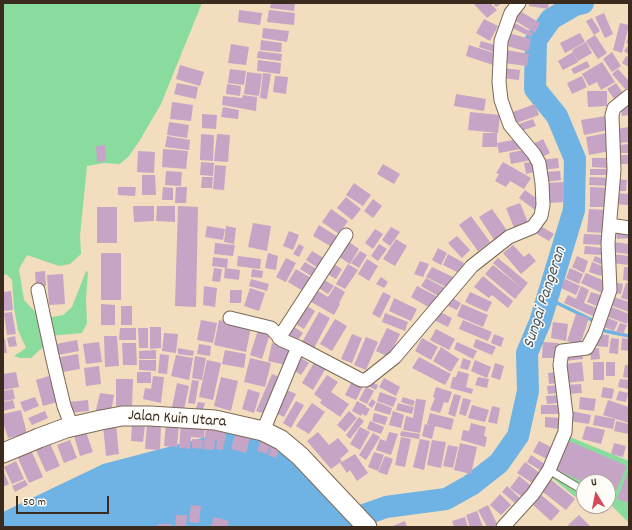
<!DOCTYPE html>
<style>
body{margin:0}
#map{position:relative;width:632px;height:530px;overflow:hidden;background:#f2ddbf;font-family:Dekko,sans-serif}
canvas{display:block}
.frame{position:absolute;inset:0;border:4px solid #3b2a1e;pointer-events:none}
.north{position:absolute;left:576px;top:474px;width:40px;height:40px;box-sizing:border-box;background:#fdfcf7;border:1px solid #afa8a0;border-radius:50%;rotate:350deg;font-size:11px;font-weight:700;line-height:16px;text-align:center;color:#3b2a1e}
.north::after{content:'';display:block;margin:auto;width:14px;height:18px;background:#d1495b;clip-path:polygon(50% 0,100% 100%,50% 72%,0 100%)}
.scale{position:absolute;left:16px;top:496px;width:93px;height:18px;box-sizing:border-box;border:2px solid #3b2a1e;border-top:0;padding-left:5px;font-size:12px;line-height:14px;white-space:nowrap;color:#3b2a1e;-webkit-text-stroke:3px #fdfcf7;paint-order:stroke}
</style>
<div id="map">
<canvas width="632" height="530"></canvas>
<div class="frame"></div>
<div class="north">U</div>
<div class="scale">50 m</div>
</div>
<script>
const c = document.querySelector('canvas').getContext('2d');
c.lineJoin = 'round';
function paint(path, color) { c.fillStyle = color; c.fill(path, 'evenodd'); }
const poly = rows => new Path2D(rows.map(r => 'M' + r).join(''));
function strokePath(path, color, width, dash) { c.strokeStyle = color; c.lineWidth = width; c.lineCap = dash ? 'butt' : 'round'; c.setLineDash(dash || []); c.stroke(path); }
function label(font, color, halo, rows, align = 'center') {
  c.font = font + ' Dekko,sans-serif'; c.lineWidth = 3; c.setLineDash([]); c.textBaseline = 'middle'; c.strokeStyle = halo; c.fillStyle = color; for (const [text, x, y, turn = 0] of rows) {
    c.save(); c.translate(x, y); c.rotate((+turn || 0) * Math.PI / 180); c.textAlign = isNaN(turn) ? turn : align; if (halo) c.strokeText(text, 0, 0); c.fillText(text, 0, 0); c.restore();
  }
}
paint(poly([
 [3,3,202,3,161,104,140,140,129,156,120,164,104,163,87,166,80,235,81,254,70,264,59,266,27,255,19,269,24,300,37,314,52,317,63,315,72,307,86,271,88,272,86,300,87,323,82,333,50,336,42,348,31,358,20,358,14,356,26,348,18,330,14,308,12,280,6,274,3,276],
 [570,437,629,461,629,523,608,502,608,482,584,482,584,504,551,477]
]), '#89dc9e');
paint(poly([
 [233,430,287,452,353,527,3,527,3,512,103,464]
]), '#6fb3e4');
strokePath(poly([
 [547,298,596,322],
 [600,327,605,331,629,336]
]), '#6fb3e4', 3.5);
strokePath(poly([
 [330,527,386,507,446,499,471,485,499,463,518,436,528,391,527,353,540,322,574,210,575,159,557,116,535,89,536,40,551,19,575,5,583,3]
]), '#6fb3e4', 22);
paint(poly([
 [271,3,295,3,294,11,270,8],
 [473,3,490,3,497,10,487,18],
 [493,3,502,3,496,7],
 [529,3,549,3,548,9,529,6],
 [239,10,262,13,260,25,238,22],
 [269,10,295,13,294,25,267,22],
 [520,11,540,23,535,33,514,20],
 [604,13,613,34,605,38,595,17],
 [592,18,600,31,594,35,586,21],
 [484,19,498,26,490,41,476,33],
 [513,22,533,33,531,37,510,27],
 [620,23,629,25,622,53,613,50],
 [263,28,289,31,287,42,262,38],
 [508,33,531,39,528,52,504,45],
 [580,33,585,42,565,53,560,43],
 [595,35,607,53,598,59,586,41],
 [629,35,629,55,624,51,629,44,626,43],
 [261,40,282,43,281,52,260,50],
 [481,41,498,46,496,53,479,47],
 [586,42,592,53,578,61,572,50],
 [231,44,249,47,246,65,228,63],
 [469,45,497,54,493,65,466,56],
 [506,50,529,54,527,66,504,63],
 [258,51,282,54,281,61,257,58],
 [573,52,578,62,563,70,558,61],
 [612,52,621,66,612,72,603,59],
 [626,56,629,57,629,67,622,63],
 [258,60,281,63,280,74,257,71],
 [587,61,590,67,574,74,571,69],
 [602,62,615,82,601,90,597,82,589,86,582,74],
 [180,65,204,72,200,86,176,79],
 [502,68,520,70,519,80,501,78],
 [230,69,246,71,244,85,228,83],
 [618,69,629,81,629,87,626,90,612,74],
 [247,72,262,74,259,96,244,94],
 [263,73,271,74,267,99,260,98],
 [275,76,288,77,286,94,273,92],
 [582,76,587,87,572,94,567,83],
 [177,83,198,87,196,99,174,94],
 [616,83,624,95,615,100,607,89],
 [227,84,241,86,240,96,226,94],
 [587,91,607,91,607,106,588,107],
 [456,94,486,99,484,111,454,106],
 [243,95,257,97,256,111,222,105,223,96,242,98],
 [172,102,193,105,191,121,170,119],
 [535,104,539,115,514,124,510,113],
 [629,106,629,115,622,116,621,108],
 [223,107,239,110,238,119,221,117],
 [470,112,500,115,498,133,468,130],
 [202,114,217,115,216,129,202,128],
 [606,116,608,130,584,135,581,120],
 [533,119,536,126,521,131,519,124],
 [169,122,189,125,187,138,167,135],
 [629,127,629,142,619,143,617,129],
 [483,133,497,133,497,147,482,147],
 [607,133,610,151,589,155,586,137],
 [201,134,214,135,213,161,200,160],
 [217,134,230,135,228,162,214,161],
 [167,136,190,140,189,150,165,147],
 [519,139,521,149,499,153,497,143],
 [543,139,550,153,538,159,531,145],
 [629,144,629,153,620,153,619,145],
 [105,145,106,161,97,162,96,146],
 [163,149,188,151,186,169,162,167],
 [529,149,531,160,511,164,509,153],
 [138,151,155,152,154,173,137,172],
 [617,155,629,155,629,164,618,164],
 [558,158,559,168,542,170,540,160],
 [592,158,608,158,608,168,592,167],
 [537,161,539,171,526,174,524,163],
 [201,162,214,163,213,176,200,175],
 [503,162,531,178,524,189,510,181,506,187,495,181,499,174,496,173],
 [383,164,400,174,394,184,377,174],
 [215,165,226,166,224,190,213,189],
 [590,169,612,169,612,175,590,175],
 [166,171,182,172,181,186,165,185],
 [560,171,561,180,545,182,544,172],
 [142,175,155,175,156,195,142,195],
 [202,177,213,177,212,188,201,188],
 [590,177,610,178,610,186,589,185],
 [615,179,627,180,626,191,615,191],
 [564,182,564,202,546,203,545,183],
 [354,183,371,195,363,206,346,195],
 [118,187,136,187,135,196,118,195],
 [163,187,173,188,173,200,162,200],
 [176,187,187,187,186,203,175,203],
 [590,187,608,188,608,207,590,207],
 [525,190,541,202,535,210,519,198],
 [615,193,629,194,628,205,614,204],
 [346,197,361,209,352,220,337,208],
 [373,199,382,206,373,218,364,211],
 [520,203,529,225,515,230,506,208],
 [133,206,154,206,154,221,134,222],
 [157,206,175,206,175,222,156,221],
 [178,206,198,207,196,307,175,306],
 [97,207,117,207,117,243,97,243],
 [331,209,348,221,339,234,322,222],
 [492,209,508,232,495,241,479,217],
 [589,209,607,210,606,233,587,232],
 [471,216,490,242,478,251,459,225],
 [253,223,271,226,267,251,248,247],
 [319,225,338,237,332,247,313,236],
 [207,226,225,229,223,240,205,237],
 [226,226,236,228,234,244,224,242],
 [391,227,400,232,390,246,382,240],
 [542,227,554,234,549,241,537,234],
 [375,229,383,234,373,249,365,243],
 [629,229,629,238,617,239,616,230],
 [289,231,299,235,293,250,283,246],
 [584,234,605,235,604,245,583,244],
 [457,236,470,250,462,258,448,243],
 [345,239,359,249,350,264,335,254],
 [396,239,407,246,395,266,383,259],
 [613,242,629,244,629,254,612,252],
 [215,243,235,245,233,256,214,254],
 [299,244,304,247,299,257,293,254],
 [379,244,387,249,378,261,371,256],
 [513,245,524,257,529,253,536,261,521,274,503,253],
 [585,246,603,248,602,255,584,254],
 [438,248,447,253,441,265,432,260],
 [312,251,327,260,321,270,306,260],
 [360,251,367,255,359,268,351,263],
 [101,253,121,253,121,300,101,300],
 [268,253,278,256,276,270,265,268],
 [448,254,464,263,459,273,443,265],
 [613,254,629,256,629,265,612,263],
 [238,256,261,259,260,269,237,266],
 [577,256,588,261,584,273,572,267],
 [595,256,608,261,606,266,593,261],
 [213,257,228,259,227,268,212,266],
 [286,258,296,263,286,282,276,277],
 [498,258,528,283,523,289,493,263],
 [367,259,378,266,369,281,358,274],
 [420,261,429,264,423,277,414,274],
 [305,262,318,270,313,277,300,269],
 [330,262,342,269,336,279,324,272],
 [592,262,605,267,601,276,589,272],
 [348,264,358,270,345,289,336,284],
 [493,265,523,289,515,299,485,274],
 [432,267,453,277,448,288,426,277],
 [624,267,629,267,629,281,623,280],
 [214,268,222,269,220,282,212,281],
 [225,268,240,270,239,280,224,278],
 [570,268,583,274,579,284,566,278],
 [252,269,263,271,262,278,251,277],
 [296,269,311,278,303,291,288,282],
 [45,271,46,286,36,287,35,272],
 [586,273,607,282,602,293,581,283],
 [63,274,65,304,49,305,47,275],
 [483,276,513,301,508,308,492,295,489,298,474,287],
 [320,277,334,286,328,294,314,285],
 [381,277,388,282,384,288,376,284],
 [426,278,445,288,440,297,421,286],
 [251,279,269,284,267,291,249,286],
 [565,279,580,286,576,295,561,288],
 [613,282,623,284,621,294,611,292],
 [626,283,629,283,628,300,621,298],
 [204,286,217,288,215,307,203,305],
 [335,286,345,292,339,303,340,304,334,315,306,299,313,288,328,297],
 [417,286,438,297,432,309,411,297],
 [581,286,589,290,584,303,599,309,595,317,564,303,568,295,576,299],
 [250,288,265,293,259,311,244,306],
 [230,290,242,290,241,303,230,303],
 [11,291,13,310,4,311,3,292],
 [383,292,391,296,380,318,372,314],
 [470,292,492,302,487,312,465,302],
 [591,292,603,296,599,307,587,302],
 [613,297,629,302,629,312,610,305],
 [394,298,417,309,411,321,389,311],
 [452,298,461,303,457,310,448,306],
 [302,303,315,311,304,329,292,322],
 [101,304,115,305,115,325,101,325],
 [462,304,488,315,483,327,457,316],
 [121,306,132,306,132,325,121,325],
 [609,306,629,314,627,324,606,316],
 [438,311,452,318,448,327,434,320],
 [12,312,16,334,7,335,4,313],
 [319,312,330,318,313,350,301,344],
 [385,313,408,322,405,331,382,322],
 [576,314,589,318,580,345,567,341],
 [608,318,618,322,614,331,604,327],
 [335,319,347,326,332,351,320,344],
 [201,320,217,323,213,343,197,340],
 [219,320,251,327,246,352,214,345],
 [463,320,492,332,488,341,459,329],
 [553,322,568,324,566,341,551,338],
 [620,323,627,325,623,334,616,332],
 [290,324,303,333,295,344,282,334],
 [150,327,161,327,161,348,150,349],
 [120,328,136,328,136,340,119,340],
 [138,328,148,328,148,348,139,348],
 [387,328,400,334,389,357,376,351],
 [436,329,455,339,449,350,430,340],
 [258,330,270,334,262,359,250,355],
 [164,333,178,334,176,353,162,351],
 [352,334,362,338,352,363,341,359],
 [494,334,504,338,501,347,491,343],
 [595,334,609,335,608,347,594,346],
 [15,336,17,346,9,347,7,338],
 [104,336,117,336,119,366,105,367],
 [366,337,378,342,366,370,354,365],
 [422,338,438,347,431,360,415,351],
 [611,338,619,339,618,354,609,353],
 [622,338,629,339,629,351,621,350],
 [3,339,5,339,7,353,3,353],
 [476,339,496,347,492,355,473,347],
 [77,340,79,351,53,356,51,345],
 [99,342,102,362,86,364,83,344],
 [457,342,477,351,473,359,454,349],
 [543,342,559,343,559,358,542,358],
 [122,343,136,343,137,365,123,365],
 [272,343,289,347,286,365,268,361],
 [199,344,211,346,210,356,197,354],
 [441,347,459,359,451,372,433,361],
 [178,348,194,351,193,356,178,354],
 [599,348,600,359,591,360,590,349],
 [156,350,156,359,139,359,139,351],
 [225,350,246,354,244,368,222,364],
 [582,351,583,359,564,361,563,353],
 [78,354,80,369,57,373,55,358],
 [160,354,169,355,167,374,158,373],
 [176,355,193,358,189,380,171,376],
 [195,356,206,358,202,380,192,378],
 [419,357,451,374,445,385,412,368],
 [250,358,271,363,265,387,244,382],
 [301,358,309,363,301,375,293,370],
 [463,358,471,361,468,370,460,368],
 [139,360,156,360,156,371,139,370],
 [207,360,221,363,213,400,199,397],
 [475,360,491,367,487,378,471,371],
 [315,361,326,368,313,390,302,383],
 [582,362,584,381,566,383,564,364],
 [593,362,604,362,604,380,593,380],
 [606,362,615,362,615,376,606,376],
 [495,363,504,366,500,380,491,377],
 [625,365,629,365,629,378,623,377],
 [99,366,101,384,86,386,84,368],
 [458,371,469,374,466,387,473,389,472,394,450,388,453,377,456,377],
 [16,372,19,387,3,390,3,374],
 [137,372,151,372,151,383,137,383],
 [557,372,558,383,549,384,548,373],
 [272,374,284,379,268,415,256,411],
 [327,375,338,382,331,392,349,404,340,417,320,403,322,400,314,394],
 [49,376,57,402,43,406,36,380],
 [153,376,164,377,161,403,143,399,145,388,151,389],
 [221,377,238,381,231,411,214,406],
 [478,377,489,379,487,388,475,385],
 [384,378,400,387,396,396,379,387],
 [116,379,133,379,132,406,116,406],
 [353,379,364,384,356,400,345,395],
 [620,379,629,380,629,389,618,387],
 [192,380,199,381,195,404,188,403],
 [371,382,378,385,376,390,368,386],
 [177,383,189,386,183,414,171,412],
 [581,384,582,393,565,394,565,385],
 [558,385,559,393,548,394,547,386],
 [366,387,374,391,367,404,359,400],
 [436,387,452,392,448,403,444,402,440,413,430,410,435,398,433,397],
 [603,387,614,389,612,399,601,397],
 [13,389,15,399,3,401,3,391],
 [248,389,260,393,254,413,242,409],
 [285,389,296,394,284,417,273,412],
 [619,391,628,393,626,402,616,400],
 [380,392,397,398,393,407,377,401],
 [100,393,114,395,111,413,96,410],
 [454,394,461,396,455,417,448,414],
 [559,395,560,403,547,404,546,396],
 [35,397,39,406,24,412,20,402],
 [403,397,415,401,413,406,401,402],
 [580,397,596,399,594,411,579,409],
 [463,398,471,400,466,416,459,414],
 [372,399,376,402,372,408,368,405],
 [416,399,426,400,420,433,403,430,406,416,413,418],
 [13,400,15,408,3,411,3,402],
 [88,400,89,411,69,413,68,402],
 [608,400,629,407,629,423,603,415],
 [296,401,304,405,291,428,283,423],
 [357,401,366,406,366,407,370,409,366,416,362,414,361,416,352,411],
 [198,402,205,403,201,416,194,414],
 [377,402,392,408,390,415,374,410],
 [312,403,325,412,309,434,296,426],
 [398,403,414,407,412,414,396,410],
 [472,405,489,410,485,422,468,418],
 [541,405,561,405,561,414,541,414],
 [492,406,500,408,497,424,488,422],
 [21,410,27,434,8,438,3,422,3,414],
 [45,411,48,418,32,425,28,418],
 [349,411,357,418,345,432,337,425],
 [393,411,404,415,401,428,389,425],
 [571,411,591,415,589,424,569,421],
 [374,413,388,417,385,425,372,421],
 [430,413,454,419,451,430,427,424],
 [595,415,615,419,613,429,593,425],
 [359,417,364,421,350,439,346,435],
 [545,417,560,418,559,429,545,427],
 [370,421,384,427,381,434,367,429],
 [616,421,629,424,629,434,614,431],
 [166,423,179,425,177,447,164,446],
 [181,423,205,427,204,438,191,437,190,449,179,448],
 [212,423,228,425,223,450,216,449,217,440,215,440,214,450,203,449,206,429,210,430],
 [471,423,486,427,484,436,487,437,485,447,461,440,463,430,469,431],
 [116,424,119,454,106,456,103,425],
 [132,424,145,425,143,442,131,441],
 [147,424,161,426,160,450,145,449],
 [425,424,435,426,432,439,422,436],
 [586,426,605,430,601,444,582,439],
 [360,427,370,432,360,450,350,444],
 [236,431,251,434,246,453,231,449],
 [401,431,420,434,419,439,400,436],
 [86,432,93,452,80,456,74,436],
 [318,432,329,445,338,438,349,451,340,459,342,461,331,469,307,441],
 [389,432,398,434,391,455,376,450,380,439,386,441],
 [373,433,380,437,366,460,359,455],
 [262,436,272,440,267,454,257,451],
 [401,437,411,439,405,467,395,465],
 [192,439,203,440,202,449,192,448],
 [420,439,430,441,424,470,413,467],
 [70,440,77,458,64,463,57,445],
 [432,440,446,442,441,468,427,465],
 [49,441,60,466,46,472,35,448],
 [539,441,553,448,547,459,533,452],
 [569,441,627,466,614,495,608,493,608,482,584,482,556,470],
 [272,442,281,445,276,458,268,455],
 [460,443,477,447,471,474,454,470],
 [614,443,626,446,623,457,611,454],
 [448,445,458,447,453,468,443,466],
 [31,450,43,477,29,483,17,456],
 [374,452,384,455,378,471,368,467],
 [355,454,368,473,357,481,350,470,347,473,340,463],
 [531,455,545,464,540,470,527,462],
 [385,456,393,459,387,475,378,472],
 [16,461,24,479,12,484,4,467],
 [525,462,541,474,534,484,517,473],
 [629,469,629,503,617,499],
 [3,471,9,484,3,487],
 [519,476,534,488,525,499,510,488],
 [549,478,575,499,566,510,539,489],
 [25,480,28,485,15,492,12,486],
 [507,486,521,499,516,504,502,492],
 [500,494,511,505,501,515,490,505],
 [540,494,560,511,551,521,532,504],
 [191,505,201,506,199,523,189,522],
 [488,505,498,526,496,527,487,527,478,510],
 [477,511,483,527,470,527,466,515],
 [176,515,187,515,186,527,175,527],
 [579,515,591,527,570,527,568,525],
 [214,517,229,521,227,527,211,527],
 [465,517,468,527,454,527,452,521],
 [405,521,407,527,390,527],
 [158,524,172,524,172,527,158,527]
]), '#c6a4c6');
const lane = poly([
 [549,470,584,491]
]);
const street = poly([
 [610,225,629,228],
 [38,290,53,360,64,406,72,427],
 [230,318,271,328,282,340,298,347],
 [279,338,346,235],
 [263,431,298,347,361,380,366,380,395,357,472,266,509,237,533,227,541,216,543,205,542,183,539,163,534,154,510,125,501,100,499,82,501,41,511,13,519,3],
 [503,527,533,494,549,470,565,432,566,414,560,365,562,351,587,348,595,333,610,290,608,243,614,170,612,115,614,108,629,96]
]);
const secondary = poly([
 [3,453,39,438,66,428,101,420,122,416,150,416,215,420,263,431,281,440,300,456,367,527]
]);
strokePath(lane, '#7b6956', 9);
strokePath(street, '#7b6956', 15);
strokePath(secondary, '#7b6956', 21);
strokePath(lane, '#fff', 7);
strokePath(street, '#fff', 13);
strokePath(secondary, '#fff', 19);
label('16px', '#3b2a1e', '#fdfcf7', [
 ["Jalan Kuin Utara",177,420,4]
]);
label('italic 17px', '#4d5a63', '#fdfcf7', [
 ["Sungai Pangeran",546,298,-72]
]);
</script>
